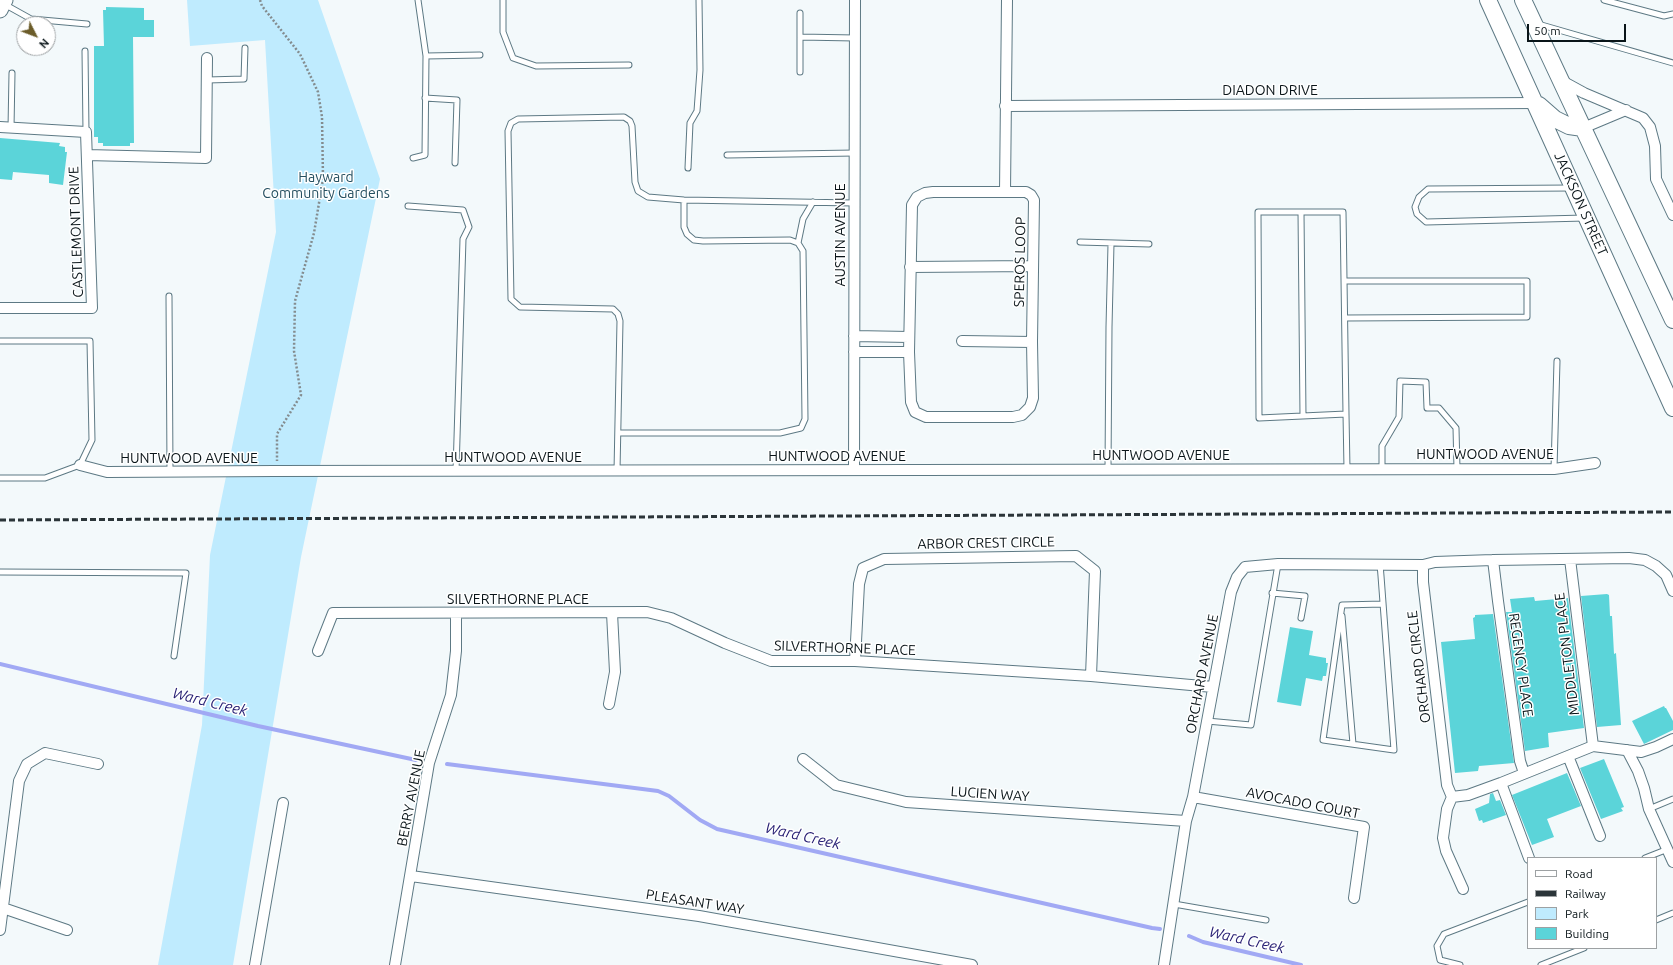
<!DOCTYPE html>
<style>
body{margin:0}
#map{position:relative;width:1673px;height:965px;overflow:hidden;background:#f3f9fb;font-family:Ubuntu,sans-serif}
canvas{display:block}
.legend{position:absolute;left:1527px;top:857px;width:130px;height:92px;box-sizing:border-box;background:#fff;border:1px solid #9da1a3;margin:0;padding:5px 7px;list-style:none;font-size:12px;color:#0a1519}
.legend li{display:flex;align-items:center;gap:8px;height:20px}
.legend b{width:20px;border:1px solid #9da1a3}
.north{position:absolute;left:16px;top:16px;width:40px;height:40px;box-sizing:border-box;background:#fff;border:1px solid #9da1a3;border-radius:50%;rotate:132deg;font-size:11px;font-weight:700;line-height:16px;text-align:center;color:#0a1519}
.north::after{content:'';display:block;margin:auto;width:14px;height:18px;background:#6b5c29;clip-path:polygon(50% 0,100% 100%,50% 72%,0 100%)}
.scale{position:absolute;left:1527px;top:24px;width:99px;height:18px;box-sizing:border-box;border:2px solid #0a1519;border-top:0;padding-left:5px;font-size:12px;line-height:14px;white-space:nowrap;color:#0a1519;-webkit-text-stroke:3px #fff;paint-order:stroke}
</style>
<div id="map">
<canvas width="1673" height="965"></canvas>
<ul class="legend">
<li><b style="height:5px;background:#fff"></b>Road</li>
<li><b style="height:5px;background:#2b3539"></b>Railway</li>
<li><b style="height:11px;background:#bfebfe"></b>Park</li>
<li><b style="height:11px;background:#5bd4d9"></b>Building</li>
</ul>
<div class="north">N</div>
<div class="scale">50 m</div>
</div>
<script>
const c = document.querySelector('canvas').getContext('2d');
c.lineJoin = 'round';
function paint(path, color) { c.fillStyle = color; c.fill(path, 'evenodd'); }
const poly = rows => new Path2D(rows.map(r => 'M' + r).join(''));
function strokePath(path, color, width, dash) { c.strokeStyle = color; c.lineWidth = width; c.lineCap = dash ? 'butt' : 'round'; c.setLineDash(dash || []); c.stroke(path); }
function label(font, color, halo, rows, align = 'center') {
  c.font = font + ' Ubuntu,sans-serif'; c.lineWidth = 3; c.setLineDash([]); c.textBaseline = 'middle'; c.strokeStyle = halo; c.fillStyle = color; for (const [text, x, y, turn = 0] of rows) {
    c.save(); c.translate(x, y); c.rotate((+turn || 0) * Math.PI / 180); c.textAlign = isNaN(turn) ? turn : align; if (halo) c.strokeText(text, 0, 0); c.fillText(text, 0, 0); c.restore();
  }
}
paint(poly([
 [187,0,318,0,380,179,301,557,233,965,158,965,202,725,210,555,276,232,265,40,190,46]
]), '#bfebfe');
strokePath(poly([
 [0,664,258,726,416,760],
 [447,764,658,791,669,796,700,820,717,829,1152,928,1160,929],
 [1189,936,1203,942,1301,965]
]), '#a1a9f4', 4);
paint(poly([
 [106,7,144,8,144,20,154,20,154,37,133,37,134,143,130,143,130,146,103,146,103,143,98,143,98,137,94,137,94,46,104,46,103,10,106,10],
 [0,138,60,143,59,146,65,147,65,152,67,152,63,185,49,183,49,175,13,172,12,180,0,179],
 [1607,594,1609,595,1610,616,1612,616,1614,654,1616,653,1621,725,1597,727,1581,596],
 [1534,597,1535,601,1568,598,1584,728,1548,733,1549,747,1525,751,1506,612,1512,612,1510,599],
 [1493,614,1514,763,1479,766,1478,771,1455,773,1441,642,1475,639,1473,618,1475,617,1475,615],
 [1290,627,1313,631,1309,655,1326,658,1326,663,1328,663,1326,676,1323,676,1322,681,1306,678,1301,706,1277,702],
 [1664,706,1665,708,1666,708,1673,721,1673,730,1644,744,1632,721],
 [1604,759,1624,807,1621,808,1623,811,1601,819,1580,768],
 [1567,773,1581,806,1547,819,1554,837,1532,845,1512,795],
 [1493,793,1496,801,1500,800,1506,815,1483,823,1482,820,1479,821,1475,809,1489,803,1490,794]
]), '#5bd4d9');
const lane = poly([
 [418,0,426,56,480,55],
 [503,0,503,32,513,58,536,66,629,65],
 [1604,0,1664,16,1673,14],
 [4,4,31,19,87,24],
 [1538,24,1673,63],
 [800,37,855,38],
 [85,51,86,132],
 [800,72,800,13],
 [207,80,244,79,245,48],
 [425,98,457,100,455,163],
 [11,128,12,73],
 [727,155,855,153],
 [413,158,425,155,426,56],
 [688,168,690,123,697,111,700,70,699,0],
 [1571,188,1428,189,1419,197,1415,207,1417,214,1426,222,1585,218],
 [408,206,463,210,469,227,463,239,456,471],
 [1301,212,1303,416],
 [1080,242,1149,244],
 [798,243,803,219,813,202],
 [1344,281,1527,281,1527,317,1345,318],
 [169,296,170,472],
 [0,341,90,341,92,440,80,465,45,478,0,478],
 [1346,414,1259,418,1258,212,1343,212,1346,414,1347,469],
 [618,433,780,433,801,428,805,419,803,251,798,243,790,240,703,241,694,240,687,234,684,227,684,200],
 [1382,469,1382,446,1399,417,1400,381,1426,382,1427,408,1439,408,1456,428,1457,469],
 [1554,469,1557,361],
 [1108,470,1109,327,1111,244],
 [617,471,620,321,618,314,613,309,520,307,511,299,508,131,511,123,518,119,624,117,630,121,632,126,635,182,638,191,648,197,684,200,854,203],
 [1380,564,1381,576,1394,750,1323,740,1342,605,1383,604],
 [0,572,186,573,174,656],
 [1272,593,1305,596,1301,618],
 [1342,616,1353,744],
 [1207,721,1251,725,1278,564],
 [1649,809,1673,799],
 [1645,858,1668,849],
 [1174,904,1266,920],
 [1656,920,1673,913],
 [1460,965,1440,960,1437,946,1444,934,1528,902],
 [1541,965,1584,948]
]);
const street = poly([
 [1562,81,1584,93,1643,118,1650,127,1655,146,1656,179,1673,215],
 [1005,106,1536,103],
 [0,127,86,132,92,308,0,308],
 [1583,128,1626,110],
 [87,155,206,158,207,58],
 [933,192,1026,192,1031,195,1034,200,1032,342,1033,398,1030,407,1022,415,1013,417,926,417,915,412,911,402,909,352,912,205,917,197,925,193,933,192],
 [1005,192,1007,0],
 [910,267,1033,266],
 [854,336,909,337],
 [962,341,1032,342],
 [854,352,909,352],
 [80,465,107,472,275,471,1554,469,1595,463],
 [854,470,855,0],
 [1570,559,1593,746],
 [1493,560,1498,601,1520,761,1524,773],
 [1423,565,1423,582,1447,785,1452,797,1468,795,1501,783,1593,746,1641,752,1656,747,1673,739],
 [318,651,333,613,647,612,671,618,725,643,771,661,855,661,1091,676,1213,687],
 [855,661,859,584,863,568,884,559,1076,556,1095,571,1091,676],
 [609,704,615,672,612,613],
 [1627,750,1638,771,1644,788,1649,809,1673,862],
 [1568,756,1600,836],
 [803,759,836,785,906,802,1186,821],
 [1501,783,1529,858],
 [1193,797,1364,827,1354,898],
 [1452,797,1447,809,1443,838,1446,851,1463,889],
 [411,876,699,916,972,965],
 [3,908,67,930],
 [0,930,19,781,27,764,45,753,98,764],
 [255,965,283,803],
 [395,965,429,763,451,695,456,651,456,613],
 [1164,965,1186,821,1193,797,1231,592,1237,577,1245,567,1278,564,1423,565,1435,562,1493,560,1629,558,1645,560,1656,566,1666,575,1673,591]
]);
const secondary = poly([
 [0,10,5,0]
]);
const primary = poly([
 [1488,0,1673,408],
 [1523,0,1673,320],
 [1539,105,1555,119,1569,126,1583,128]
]);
strokePath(lane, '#5d7984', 7);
strokePath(street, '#5d7984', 12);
strokePath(secondary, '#5d7984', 17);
strokePath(primary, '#5d7984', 18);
strokePath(poly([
 [260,0,262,6,300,54,318,92,322,117,323,179,314,233,295,301,294,351,301,395,277,434,277,461]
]), '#848c8f', 2.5, [2, 2]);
strokePath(lane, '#fff', 5);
strokePath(street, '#fff', 10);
strokePath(secondary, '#fff', 15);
strokePath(primary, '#fff', 16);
strokePath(poly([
 [0,520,1673,512]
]), '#2b3539', 3, [6, 3]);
label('14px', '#0a1519', '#fff', [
 ["DIADON DRIVE",1270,90],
 ["JACKSON STREET",1581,204,66],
 ["CASTLEMONT DRIVE",76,232,-92],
 ["AUSTIN AVENUE",840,235,-90],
 ["SPEROS LOOP",1020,262,-89],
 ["HUNTWOOD AVENUE",1485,454],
 ["HUNTWOOD AVENUE",1161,455],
 ["HUNTWOOD AVENUE",837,456],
 ["HUNTWOOD AVENUE",513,457],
 ["HUNTWOOD AVENUE",189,458],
 ["ARBOR CREST CIRCLE",986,543,-1],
 ["SILVERTHORNE PLACE",518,599],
 ["SILVERTHORNE PLACE",845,648,2],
 ["MIDDLETON PLACE",1567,654,-97],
 ["REGENCY PLACE",1521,665,82],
 ["ORCHARD CIRCLE",1419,667,-97],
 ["ORCHARD AVENUE",1202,674,-79],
 ["LUCIEN WAY",990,794,4],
 ["BERRY AVENUE",411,798,-79],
 ["AVOCADO COURT",1303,803,11],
 ["PLEASANT WAY",695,902,9]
]);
label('14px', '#244f60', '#fff', [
 ["Hayward",326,177],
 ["Community Gardens",326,193]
]);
label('italic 15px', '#261e73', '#fff', [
 ["Ward Creek",210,702,14],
 ["Ward Creek",803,836,13],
 ["Ward Creek",1247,940,13]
]);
</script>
